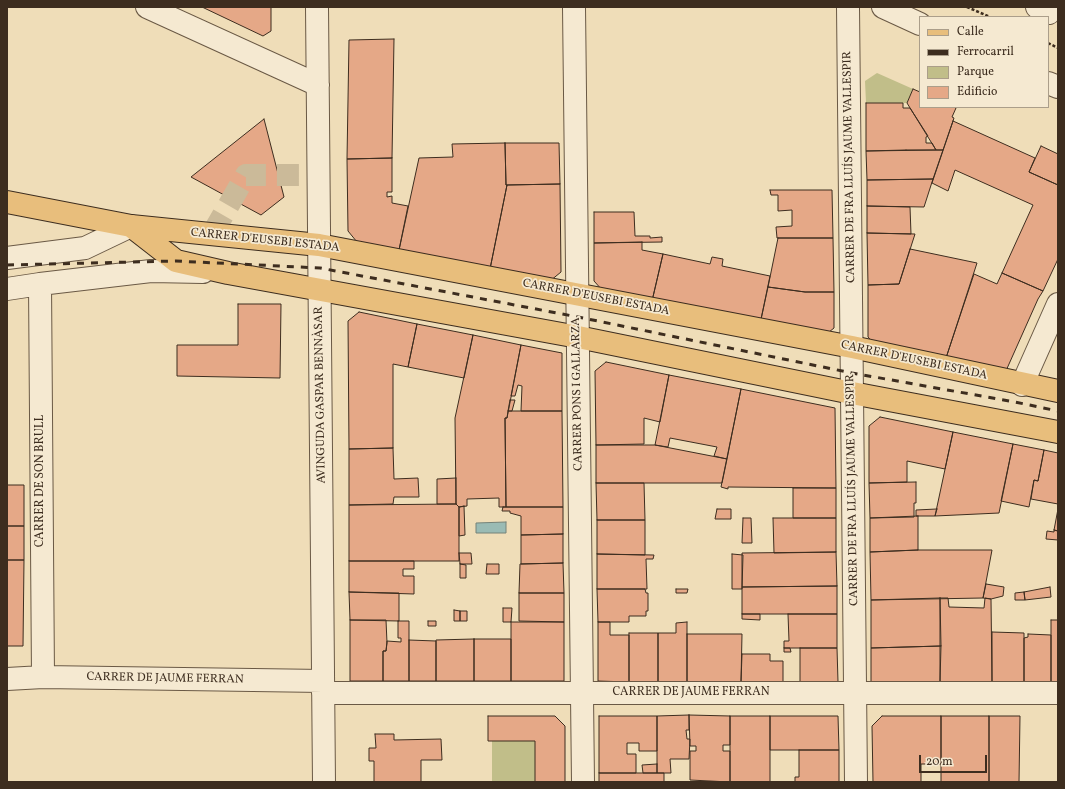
<!DOCTYPE html>
<meta charset="utf-8">
<style>
body{margin:0}
#map{position:relative;width:1065px;height:789px;overflow:hidden;background:#efddb8;font-family:Vollkorn,serif}
canvas{display:block}
.frame{position:absolute;inset:0;border:8px solid #3d2d1f;pointer-events:none}
.legend{position:absolute;left:919px;top:16px;width:130px;height:92px;box-sizing:border-box;background:#f5e9d1;border:1px solid #ab9e8a;margin:0;padding:5px 7px;list-style:none;font-size:12px;color:#3d2d1f}
.legend li{display:flex;align-items:center;gap:8px;height:20px}
.legend b{width:20px;border:1px solid #ab9e8a}
.scale{position:absolute;left:919px;top:755px;width:68px;height:18px;box-sizing:border-box;border:2px solid #3d2d1f;border-top:0;padding-left:5px;font-size:12px;line-height:14px;white-space:nowrap;color:#3d2d1f;-webkit-text-stroke:3px #f5e9d1;paint-order:stroke}
</style>
<div id="map">
<canvas width="1065" height="789"></canvas>
<div class="frame"></div>
<ul class="legend">
<li><b style="height:5px;background:#e8be7c"></b>Calle</li>
<li><b style="height:5px;background:#3d2d1f"></b>Ferrocarril</li>
<li><b style="height:11px;background:#c1be89"></b>Parque</li>
<li><b style="height:11px;background:#e5a887"></b>Edificio</li>
</ul>
<div class="scale">20 m</div>
</div>
<script>
const c = document.querySelector('canvas').getContext('2d');
c.lineJoin = 'round';
function paint(path, color) { c.fillStyle = color; c.fill(path, 'evenodd'); }
const poly = rows => new Path2D(rows.map(r => 'M' + r).join(''));
function strokePath(path, color, width, dash) { c.strokeStyle = color; c.lineWidth = width; c.lineCap = dash ? 'butt' : 'round'; c.setLineDash(dash || []); c.stroke(path); }
function label(font, color, halo, rows, align = 'center') {
  c.font = font + ' Vollkorn,serif'; c.lineWidth = 3.5; c.setLineDash([]); c.textBaseline = 'middle'; c.strokeStyle = halo; c.fillStyle = color; for (const [text, x, y, turn = 0] of rows) {
    c.save(); c.translate(x, y); c.rotate((+turn || 0) * Math.PI / 180); c.textAlign = isNaN(turn) ? turn : align; if (halo) c.strokeText(text, 0, 0); c.fillText(text, 0, 0); c.restore();
  }
}
paint(poly([
 [877,73,913,89,907,103,866,103,865,81],
 [492,741,535,741,535,782,492,782]
]), '#c1be89');
const water = poly([
 [506,522,506,533,476,533,476,523,506,522]
]);
paint(water, '#9abbb4');
strokePath(water, '#758278', 1);
const building = poly([
 [202,7,271,7,271,31,263,36,202,7],
 [394,39,392,158,347,159,349,40,394,39],
 [913,89,920,92,920,107,953,107,956,108,952,117,954,118,953,121,943,150,936,150,907,103,913,89],
 [866,103,903,103,903,108,910,108,928,136,926,137,926,143,932,143,936,150,866,151,866,103],
 [264,119,284,197,261,215,191,177,264,119],
 [953,121,1035,158,1029,172,1058,185,1058,259,1043,291,1002,273,1033,205,955,170,948,191,932,183,953,121],
 [505,143,506,185,507,185,490,269,399,250,419,158,453,157,452,144,505,143],
 [505,143,559,143,560,184,506,185,505,143],
 [1041,146,1058,154,1058,185,1029,172,1041,146],
 [906,150,943,150,933,179,867,180,866,151,906,150],
 [392,158,392,192,387,192,387,197,392,196,392,203,408,206,399,250,357,242,348,231,347,159,392,158],
 [933,179,924,207,867,206,867,180,933,179],
 [560,184,561,272,550,281,490,269,507,185,560,184],
 [770,190,832,190,833,238,777,238,776,227,792,226,792,210,778,211,778,195,771,195,770,190],
 [867,206,910,207,911,234,867,233,867,206],
 [594,212,634,212,635,236,650,236,650,238,662,237,662,242,594,243,594,212],
 [867,233,915,234,899,284,868,285,867,233],
 [778,238,833,238,834,292,805,292,768,287,778,238],
 [642,242,642,250,663,254,652,301,603,291,594,281,594,243,642,242],
 [910,249,977,263,945,361,877,347,868,337,868,285,899,284,910,249],
 [663,254,710,264,712,257,723,259,722,266,770,276,760,324,652,301,663,254],
 [1002,273,1043,291,1038,299,1005,373,945,361,974,274,997,284,1002,273],
 [768,287,805,292,834,292,834,328,824,336,760,324,768,287],
 [238,304,281,304,280,378,177,376,177,345,238,345,238,304],
 [359,312,417,324,408,367,393,364,393,448,349,449,348,321,359,312],
 [417,324,473,335,464,378,408,367,417,324],
 [473,335,521,345,507,418,505,418,506,507,499,507,499,498,467,499,467,506,459,507,456,504,455,418,473,335],
 [521,345,562,353,562,411,521,411,522,386,518,385,515,396,511,396,521,345],
 [606,362,669,375,660,422,644,418,644,444,596,445,595,371,606,362],
 [669,375,741,389,727,459,714,456,717,447,670,438,668,447,655,445,669,375],
 [741,389,835,408,836,488,728,487,728,489,721,487,741,389],
 [510,400,515,400,512,411,508,411,510,400],
 [508,411,562,411,563,507,506,507,505,418,507,418,508,411],
 [880,417,953,432,945,469,907,461,907,482,869,483,869,426,880,417],
 [953,432,1013,444,999,513,935,516,953,432],
 [1013,444,1044,450,1038,481,1034,480,1029,507,1001,501,1013,444],
 [596,445,655,445,727,459,722,483,596,483,596,445],
 [393,448,394,479,418,478,419,497,394,497,393,504,349,505,349,449,393,448],
 [1044,450,1058,453,1058,504,1031,499,1034,480,1038,481,1044,450],
 [456,478,456,504,437,504,437,479,456,478],
 [916,482,916,503,914,503,914,517,870,518,869,483,916,482],
 [596,483,644,483,645,520,597,520,596,483],
 [7,485,24,485,24,526,7,526,7,485],
 [793,488,836,488,836,518,793,518,793,488],
 [456,504,459,507,459,561,349,561,349,505,456,504],
 [464,506,465,535,459,536,459,507,464,506],
 [503,507,563,507,563,534,521,535,521,516,510,513,510,511,502,511,503,507],
 [717,509,731,509,731,519,715,519,717,509],
 [937,509,935,516,916,516,916,510,937,509],
 [1058,509,1058,531,1054,530,1058,509],
 [918,516,918,550,870,552,870,518,918,516],
 [743,518,751,518,752,543,742,543,743,518],
 [773,518,836,518,836,552,774,553,773,518],
 [597,520,645,520,645,555,597,554,597,520],
 [7,526,24,526,24,560,7,560,7,526],
 [1054,530,1058,531,1058,540,1046,539,1047,531,1054,532,1054,530],
 [563,534,563,563,521,564,521,535,563,534],
 [918,550,992,550,983,598,871,600,870,552,918,550],
 [836,552,837,586,742,587,742,553,836,552],
 [459,553,471,553,472,564,460,564,459,553],
 [597,554,654,555,653,559,646,559,647,589,597,589,597,554],
 [732,554,743,555,742,589,732,589,732,554],
 [7,560,24,560,23,646,7,646,7,560],
 [349,561,414,561,414,569,403,569,403,576,414,576,414,594,349,592,349,561],
 [563,563,564,593,519,593,520,564,563,563],
 [460,564,466,565,466,578,460,578,460,564],
 [487,564,499,564,499,574,486,574,487,564],
 [986,584,1004,587,1003,596,991,599,983,598,986,584],
 [837,586,837,614,742,614,742,587,837,586],
 [1050,587,1051,597,1025,600,1024,592,1050,587],
 [597,589,645,589,646,593,648,593,648,611,646,611,646,616,629,616,629,622,598,622,597,589],
 [676,589,688,589,687,593,676,593,676,589],
 [349,592,399,593,399,621,350,620,349,592],
 [1024,592,1025,600,1015,600,1015,593,1024,592],
 [519,593,564,593,564,622,519,621,519,593],
 [940,598,948,598,949,607,984,608,985,598,991,599,992,682,940,682,940,598],
 [940,598,941,646,871,648,871,600,940,598],
 [503,608,512,608,511,622,503,622,503,608],
 [454,610,460,611,460,621,454,621,454,610],
 [460,611,467,611,467,621,460,621,460,611],
 [742,614,760,614,760,620,742,619,742,614],
 [788,614,837,614,837,648,784,648,784,641,789,641,788,614],
 [350,620,386,620,387,643,386,651,383,651,383,681,350,681,350,620],
 [1051,620,1058,620,1058,683,1051,683,1051,620],
 [398,621,409,621,409,681,383,681,383,651,386,651,387,641,401,642,401,638,398,638,398,621],
 [428,621,436,621,436,626,428,626,428,621],
 [511,622,564,622,564,681,511,681,511,622],
 [598,622,610,622,610,635,629,635,629,682,598,681,598,622],
 [687,622,687,682,658,682,658,633,676,633,676,623,687,622],
 [992,632,1024,633,1024,683,992,682,992,632],
 [629,633,658,633,658,682,629,682,629,633],
 [687,634,742,634,741,682,687,682,687,634],
 [1028,634,1051,635,1051,683,1024,683,1024,638,1028,637,1028,634],
 [474,639,511,639,511,681,474,681,474,639],
 [474,639,474,681,436,681,436,640,474,639],
 [409,640,436,641,436,681,409,681,409,640],
 [941,646,940,682,871,682,871,648,941,646],
 [784,648,790,648,791,652,784,652,784,648],
 [800,648,837,648,838,682,800,682,800,648],
 [742,654,770,654,770,661,783,661,783,682,741,682,742,654],
 [689,715,689,730,686,730,687,739,690,739,689,759,670,759,671,773,657,773,657,716,689,715],
 [689,715,730,716,730,745,723,745,723,751,730,751,730,782,690,780,690,751,696,751,696,746,690,746,689,715],
 [488,716,555,716,565,726,565,782,535,782,535,741,488,741,488,716],
 [599,716,657,716,657,751,639,751,639,743,627,743,627,754,636,754,636,773,599,773,599,716],
 [730,716,770,716,770,782,730,782,730,716],
 [770,716,838,716,839,750,770,750,770,716],
 [882,716,941,716,941,764,921,764,921,782,873,782,872,726,882,716],
 [941,716,989,716,989,782,941,782,941,716],
 [989,716,1020,716,1019,782,989,782,989,716],
 [375,734,394,734,394,740,441,739,442,760,421,760,421,782,374,782,374,761,369,761,369,748,376,748,375,734],
 [799,750,839,750,839,782,795,782,795,777,799,777,799,750],
 [657,764,657,773,643,773,642,765,657,764],
 [599,773,664,773,664,782,599,782,599,773]
]);
paint(building, '#e5a887');
strokePath(building, '#3d2d1f', 1);
strokePath(poly([
 [212,234,246,175,319,175]
]), '#cbba99', 22, [22, 11]);
const minor = poly([
 [147,7,318,85],
 [317,7,324,782],
 [574,7,583,782],
 [848,7,856,782],
 [883,7,920,24],
 [1037,7,1049,13],
 [1048,83,1058,87],
 [7,258,85,248,131,226],
 [40,284,43,677],
 [7,289,40,284,151,271,203,272],
 [1022,385,1058,304],
 [7,679,43,677,323,681],
 [323,693,1058,693]
]);
const major = poly([
 [7,202,131,226,319,245,852,347,1058,391],
 [131,226,176,261,228,273,578,337,852,393,1058,432]
]);
strokePath(minor, '#6a5945', 24);
strokePath(major, '#3d2d1f', 24);
strokePath(poly([
 [967,7,990,17],
 [1048,43,1058,48]
]), '#3d2d1f', 2.5, [3, 2]);
strokePath(minor, '#f5e9d1', 22);
strokePath(major, '#e8be7c', 22);
strokePath(poly([
 [7,265,176,261,320,268,578,317,852,373,1015,402,1058,411]
]), '#3d2d1f', 3, [7, 7]);
label('12px', '#3d2d1f', '#f5e9d1', [
 ["CARRER DE FRA LLUÍS JAUME VALLESPIR",850,167,-91],
 ["CARRER D'EUSEBI ESTADA",265,241,6],
 ["CARRER D'EUSEBI ESTADA",596,298,11],
 ["CARRER D'EUSEBI ESTADA",914,361,12],
 ["CARRER PONS I GALLARZA",578,394,-91],
 ["AVINGUDA GASPAR BENNÀSAR",321,395,-91],
 ["CARRER DE SON BRULL",41,481,-90],
 ["CARRER DE FRA LLUÍS JAUME VALLESPIR",853,490,-91],
 ["CARRER DE JAUME FERRAN",165,679,1],
 ["CARRER DE JAUME FERRAN",691,693]
]);
</script>
